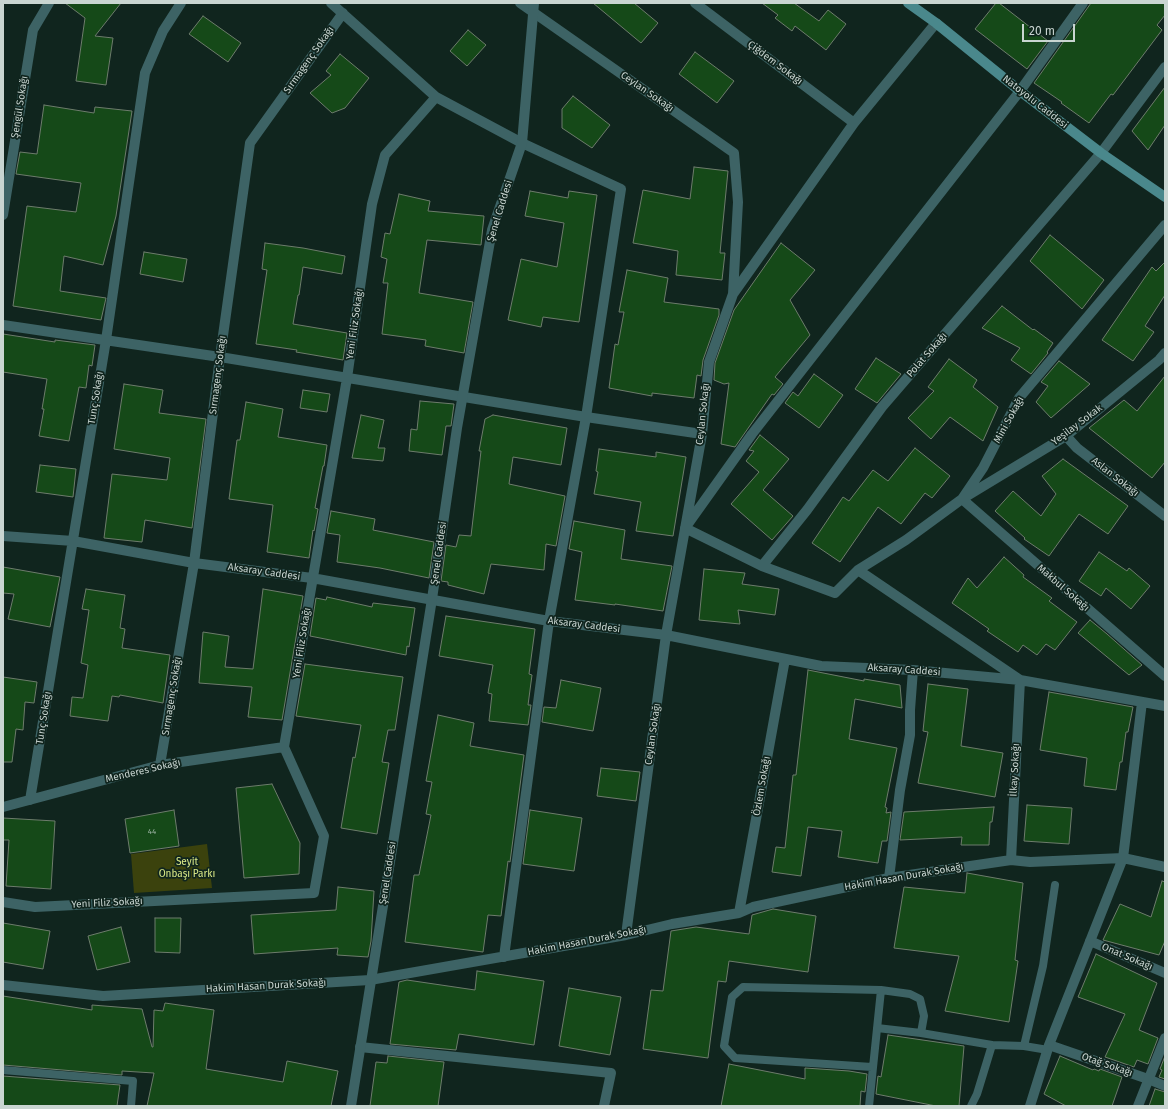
<!DOCTYPE html>
<meta charset="utf-8">
<style>
body{margin:0}
#map{position:relative;width:1168px;height:1109px;overflow:hidden;background:#10251e;font-family:"Fira Sans",sans-serif}
canvas{display:block}
.frame{position:absolute;inset:0;border:4px solid #c9d5d1;pointer-events:none}
.scale{position:absolute;left:1022px;top:24px;width:53px;height:18px;box-sizing:border-box;border:2px solid #c9d5d1;border-top:0;padding-left:5px;font-size:12px;line-height:14px;white-space:nowrap;color:#c9d5d1;-webkit-text-stroke:3px #10251e;paint-order:stroke}
</style>
<div id="map">
<canvas width="1168" height="1109"></canvas>
<div class="frame"></div>
<div class="scale">20 m</div>
</div>
<script>
const c = document.querySelector('canvas').getContext('2d');
c.lineJoin = 'round';
function paint(path, color) { c.fillStyle = color; c.fill(path, 'evenodd'); }
const poly = rows => new Path2D(rows.map(r => 'M' + r).join(''));
function strokePath(path, color, width, dash) { c.strokeStyle = color; c.lineWidth = width; c.lineCap = dash ? 'butt' : 'round'; c.setLineDash(dash || []); c.stroke(path); }
function label(font, color, halo, rows, align = 'center') {
  c.font = font + ' "Fira Sans",sans-serif'; c.lineWidth = 3.5; c.setLineDash([]); c.textBaseline = 'middle'; c.strokeStyle = halo; c.fillStyle = color; for (const [text, x, y, turn = 0] of rows) {
    c.save(); c.translate(x, y); c.rotate((+turn || 0) * Math.PI / 180); c.textAlign = isNaN(turn) ? turn : align; if (halo) c.strokeText(text, 0, 0); c.fillText(text, 0, 0); c.restore();
  }
}
paint(poly([
 [207,844,212,888,134,893,131,854]
]), '#3b420d');
const building = poly([
 [65,3,121,3,95,36,113,38,106,85,76,81,85,18,65,3],
 [593,3,634,3,658,23,641,43,593,3],
 [762,3,794,3,819,21,828,10,846,24,826,50,795,26,792,31,775,18,778,15,762,3],
 [996,3,999,3,1048,41,1027,69,975,29,996,3],
 [1091,3,1165,3,1165,15,1157,25,1162,30,1113,95,1111,94,1089,123,1061,103,1062,102,1034,83,1091,3],
 [203,16,241,43,228,62,189,34,203,16],
 [468,30,486,45,467,66,450,51,468,30],
 [695,52,734,81,717,103,679,74,695,52],
 [340,54,369,78,345,108,332,113,310,93,331,75,326,71,340,54],
 [1165,87,1165,125,1148,150,1132,131,1165,87],
 [573,96,610,125,592,148,562,128,562,109,573,96],
 [44,105,94,113,95,107,132,111,116,216,103,265,64,256,60,291,106,298,101,320,13,306,27,206,76,212,81,183,16,174,20,152,37,154,44,105],
 [694,167,728,171,720,253,725,253,722,280,676,275,678,251,633,243,643,190,690,199,694,167],
 [530,191,568,198,569,191,597,195,579,322,543,317,541,327,508,320,521,259,557,267,564,223,525,216,530,191],
 [399,194,430,201,428,211,484,216,481,245,427,240,419,293,473,302,464,353,425,346,426,340,382,334,388,283,383,283,387,259,381,257,385,233,390,234,399,194],
 [1050,235,1104,280,1082,309,1030,261,1050,235],
 [265,243,303,248,345,256,342,274,303,267,299,295,298,295,293,324,347,333,343,360,296,352,297,350,256,344,267,270,262,269,265,243],
 [781,243,815,270,790,300,810,335,775,377,783,384,774,395,772,394,735,447,721,444,729,383,724,384,714,380,715,363,734,310,781,243],
 [144,252,187,259,183,282,140,274,144,252],
 [1165,262,1165,295,1145,326,1154,332,1133,361,1102,340,1152,267,1156,271,1165,262],
 [627,270,668,278,664,302,719,309,719,315,703,360,701,376,697,375,694,398,652,393,652,396,609,388,615,344,618,345,624,312,619,312,627,270],
 [1002,306,1033,330,1034,329,1053,343,1047,352,1048,353,1031,374,1011,360,1020,348,982,328,1002,306],
 [3,334,55,342,55,340,95,345,92,366,89,365,86,388,79,387,69,441,39,436,44,409,42,409,47,379,3,372,3,334],
 [876,358,901,374,877,403,855,389,876,358],
 [949,359,977,380,973,387,998,407,983,441,950,417,931,439,908,418,934,391,928,387,949,359],
 [1059,361,1090,384,1051,418,1036,402,1048,386,1041,382,1059,361],
 [814,374,843,395,819,428,785,403,793,392,798,396,814,374],
 [1165,376,1165,462,1152,478,1089,428,1124,400,1137,411,1165,376],
 [124,384,163,390,159,413,206,419,192,528,145,520,142,542,104,538,112,474,167,480,170,458,114,449,124,384],
 [303,390,330,394,327,412,300,408,303,390],
 [420,401,454,404,451,426,446,426,442,455,409,451,411,429,417,430,420,401],
 [246,402,283,409,278,437,327,445,324,466,323,466,315,508,318,509,314,531,313,530,309,558,267,552,273,505,229,499,237,440,240,440,246,402],
 [361,415,384,420,378,448,385,448,383,461,352,458,361,415],
 [493,415,567,428,561,465,513,457,509,484,565,496,556,546,546,544,544,570,491,564,484,594,448,585,448,582,441,581,446,545,456,547,459,535,471,536,481,451,479,451,485,419,493,415],
 [760,435,789,459,763,490,793,516,772,540,731,504,759,472,746,461,754,451,749,450,760,435],
 [915,448,950,476,932,498,925,493,901,524,878,507,840,562,812,543,843,497,849,501,873,470,888,481,915,448],
 [599,449,656,457,656,452,686,457,673,536,636,531,641,502,594,494,598,472,596,471,599,449],
 [1063,459,1128,506,1108,534,1079,514,1049,556,1024,539,1025,538,995,511,1013,491,1041,516,1056,494,1042,476,1063,459],
 [40,465,76,469,73,497,36,492,40,465],
 [331,511,375,519,373,530,434,542,429,578,380,568,337,562,340,535,327,533,331,511],
 [574,521,625,530,621,559,672,566,663,611,615,604,615,605,575,600,582,552,569,549,574,521],
 [1099,552,1127,571,1129,568,1150,586,1131,609,1106,588,1101,596,1079,581,1099,552],
 [1004,557,1024,575,1023,577,1052,598,1049,601,1077,622,1055,650,1046,644,1037,655,1023,645,1018,652,987,631,989,629,952,603,968,578,977,588,1004,557],
 [3,567,60,577,50,627,8,619,14,594,3,593,3,567],
 [704,569,745,573,742,584,779,589,775,615,738,610,740,624,699,620,704,569],
 [86,589,125,595,120,628,125,629,122,648,170,655,163,703,120,695,119,697,112,696,108,721,70,716,72,697,83,698,88,665,81,663,89,610,82,609,86,589],
 [263,589,303,596,282,720,248,717,252,687,199,683,203,632,229,636,225,667,253,669,263,589],
 [327,597,372,607,373,603,415,608,409,647,407,646,406,655,310,636,316,598,326,600,327,597],
 [446,616,535,629,529,674,532,675,528,705,531,705,528,725,489,721,492,694,488,693,493,665,439,656,446,616],
 [1090,620,1107,634,1142,665,1129,675,1078,633,1090,620],
 [305,664,403,677,395,730,388,730,382,762,389,763,377,834,341,828,353,757,355,758,361,725,296,716,305,664],
 [808,670,864,681,864,679,900,685,902,708,855,699,849,739,897,748,885,807,887,808,886,813,891,812,887,841,882,841,878,863,838,857,842,831,808,827,801,876,772,872,776,847,785,848,793,775,796,775,808,670],
 [3,677,37,682,34,703,25,702,23,730,16,729,12,762,3,762,3,677],
 [561,680,601,688,593,731,542,722,544,707,556,708,561,680],
 [928,684,968,689,961,746,1003,753,995,797,918,783,928,732,923,731,928,684],
 [1049,692,1133,707,1128,732,1126,732,1122,762,1120,762,1116,790,1084,786,1087,758,1040,750,1049,692],
 [438,715,474,723,470,746,524,755,510,862,508,861,501,916,488,915,483,952,405,942,414,875,419,875,431,815,426,814,432,782,426,781,438,715],
 [601,768,640,772,636,801,597,796,601,768],
 [272,784,300,843,299,874,244,878,236,788,272,784],
 [1027,805,1072,808,1069,844,1024,841,1027,805],
 [994,807,992,822,990,822,989,845,961,845,962,837,900,840,904,812,994,807],
 [174,810,179,846,130,853,125,819,174,810],
 [530,810,582,818,574,871,523,864,530,810],
 [3,818,55,821,51,889,6,886,9,840,3,840,3,818],
 [967,873,1023,883,1015,960,1018,961,1009,1022,945,1011,959,956,894,948,904,887,965,893,967,873],
 [1162,881,1165,882,1165,941,1159,955,1103,940,1120,904,1151,917,1162,881],
 [338,887,374,891,371,941,368,957,337,955,338,948,254,954,251,915,336,910,338,887],
 [773,909,816,916,808,972,729,961,726,982,718,981,708,1058,643,1049,651,990,663,991,671,931,696,927,749,934,752,915,773,909],
 [155,918,181,918,180,953,155,952,155,918],
 [3,923,50,931,43,969,3,962,3,923],
 [121,927,130,962,97,970,88,936,121,927],
 [1096,954,1157,983,1139,1030,1158,1038,1148,1064,1137,1060,1134,1067,1105,1057,1125,1014,1078,997,1096,954],
 [477,971,544,981,534,1045,459,1034,456,1050,390,1044,399,982,407,980,475,990,477,971],
 [569,988,621,997,610,1055,559,1046,569,988],
 [3,996,92,1010,92,1005,142,1009,152,1047,153,1047,154,1010,163,1011,165,1003,214,1010,206,1069,283,1082,287,1061,338,1071,331,1106,147,1106,154,1073,122,1071,122,1075,3,1065,3,996],
 [888,1035,964,1046,959,1106,936,1106,876,1094,878,1076,881,1077,888,1035],
 [388,1056,444,1062,438,1106,370,1106,376,1062,387,1063,388,1056],
 [1060,1056,1093,1070,1094,1069,1099,1071,1100,1069,1122,1077,1112,1106,1066,1106,1044,1094,1060,1056],
 [1165,1056,1165,1079,1159,1077,1162,1070,1160,1069,1165,1056],
 [729,1064,805,1079,805,1068,849,1071,867,1074,865,1092,861,1091,860,1106,721,1106,729,1064],
 [3,1076,120,1085,117,1106,3,1106,3,1076],
 [1155,1089,1165,1092,1165,1106,1149,1106,1155,1089]
]);
paint(building, '#154918');
strokePath(building, '#6d7c6c', 1);
strokePath(poly([
 [881,990,910,994,920,999,924,1016,921,1033],
 [877,1028,921,1033,992,1045],
 [1024,1046,1043,966,1055,885],
 [3,1070,133,1081,131,1106],
 [869,1106,881,990,743,987,732,997,724,1046,735,1058,872,1067],
 [971,1106,977,1094,992,1045,1024,1046,1048,1050]
]), '#3d6365', 8);
strokePath(poly([
 [331,3,436,97,522,143,621,189,586,417,549,621,504,957],
 [520,3,734,153,738,202,733,294,709,362,702,434,666,635,626,935],
 [695,3,854,123],
 [1083,3,1020,91,752,434,685,528,762,566,835,593,858,570,906,540,962,499,983,468,1019,398,1165,225],
 [3,215,33,30,49,3],
 [733,294,854,123,936,23],
 [3,325,220,357,586,417,702,434],
 [1165,353,1159,360,1066,436,962,499,1165,676],
 [1066,436,1077,448,1165,516],
 [3,536,73,541,194,563,312,578,549,621,666,635,821,666,913,670,1020,680,1165,706],
 [762,566,807,510,882,407,1101,153,1165,67],
 [858,570,1020,680,1011,860],
 [160,765,194,563,220,357,250,143,343,13],
 [30,800,106,340,145,73,163,31,181,3],
 [3,807,160,765,284,747],
 [889,878,900,790,910,735,910,710,913,670],
 [3,902,35,907,314,893,324,836,284,747,347,378,372,204,385,155,436,97],
 [739,913,785,659],
 [1090,941,1165,973],
 [3,985,103,996,370,980,626,935,672,924,739,913,753,907,889,878,1011,860,1030,862,1123,858,1165,867],
 [1049,1045,1148,1079,1165,1086],
 [360,1047,611,1073,604,1106],
 [1030,1106,1049,1045,1123,858,1142,702]
]), '#3d6365', 10);
strokePath(poly([
 [351,1106,432,599,457,428,492,230,522,143,534,3],
 [1138,1106,1165,1038]
]), '#3d6365', 10);
strokePath(poly([
 [908,3,936,23,1020,91,1101,153,1165,197]
]), '#4a888c', 10);
label('8px', '#9cb2a3', null, [
 ["44",152,832]
]);
label('10px', '#c9d5d1', '#10251e', [
 ["Sırmagenç Sokağı",309,60,-55],
 ["Çiğdem Sokağı",775,63,37],
 ["Ceylan Sokağı",647,92,35],
 ["Natoyolu Caddesi",1035,102,38],
 ["Şengül Sokağı",20,107,-81],
 ["Şenel Caddesi",500,211,-73],
 ["Yeni Filiz Sokağı",355,324,-82],
 ["Polat Sokağı",927,355,-49],
 ["Sırmagenç Sokağı",218,375,-83],
 ["Tunç Sokağı",96,398,-81],
 ["Ceylan Sokağı",703,414,-84],
 ["Mini Sokağı",1009,420,-61],
 ["Yeşilay Sokak",1077,425,-37],
 ["Aslan Sokağı",1115,477,38],
 ["Şenel Caddesi",439,553,-82],
 ["Aksaray Caddesi",264,572,8],
 ["Makbul Sokağı",1063,588,41],
 ["Aksaray Caddesi",584,625,7],
 ["Yeni Filiz Sokağı",302,643,-81],
 ["Aksaray Caddesi",904,670,4],
 ["Sırmagenç Sokağı",172,696,-81],
 ["Tunç Sokağı",44,718,-81],
 ["Ceylan Sokağı",653,734,-82],
 ["İlkay Sokağı",1015,770,-87],
 ["Menderes Sokağı",143,771,-13],
 ["Özlem Sokağı",762,786,-80],
 ["Şenel Caddesi",388,873,-81],
 ["Hakim Hasan Durak Sokağı",904,877,-10],
 ["Yeni Filiz Sokağı",107,903,-3],
 ["Hakim Hasan Durak Sokağı",587,941,-11],
 ["Onat Sokağı",1127,957,23],
 ["Hakim Hasan Durak Sokağı",266,986,-3],
 ["Otağ Sokağı",1107,1065,19]
]);
label('10px', '#dbea87', '#10251e', [
 ["Seyit",187,862],
 ["Onbaşı Parkı",187,874]
]);
</script>
